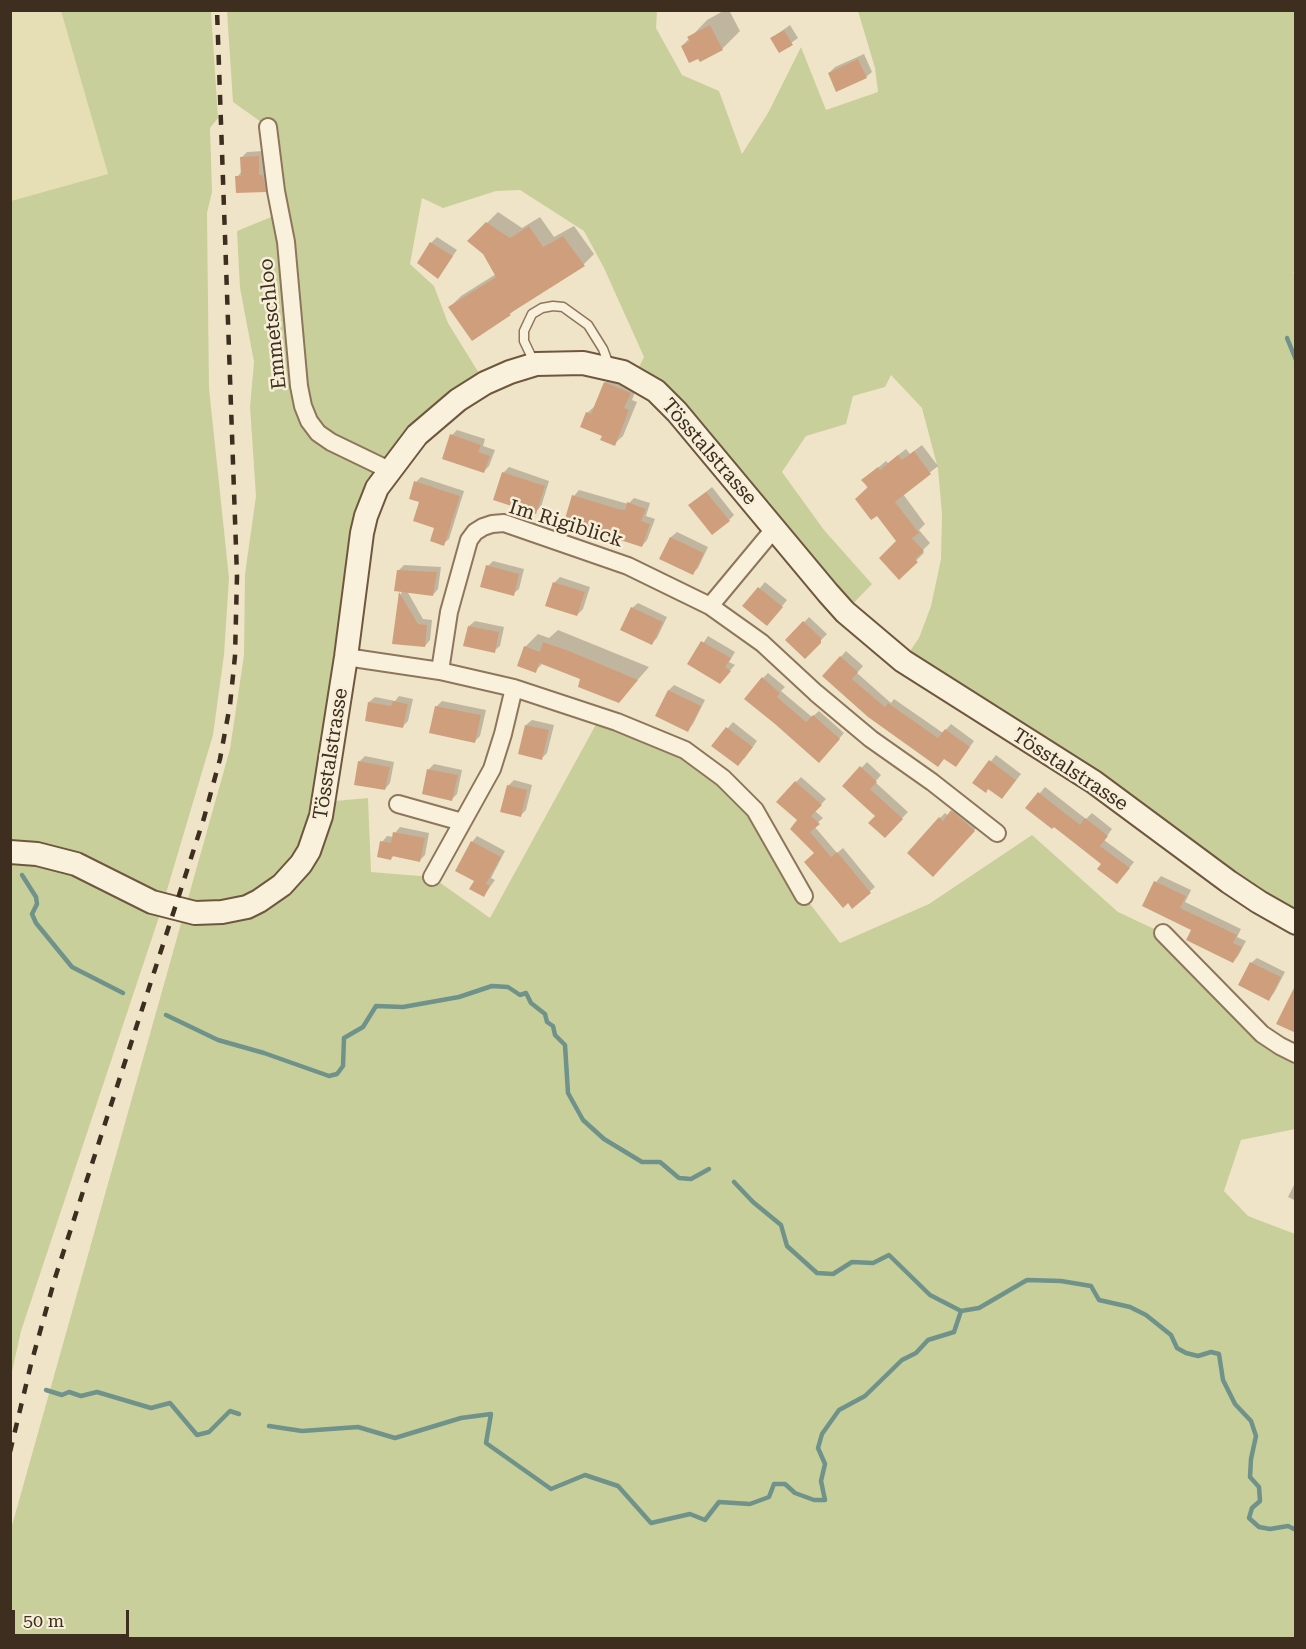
<!DOCTYPE html>
<meta charset="utf-8">
<style>
body{margin:0}
#map{position:relative;width:1306px;height:1649px;overflow:hidden;background:#f0e4c8;font-family:"Roboto Serif",serif}
canvas{display:block}
.frame{position:absolute;inset:0;border:12px solid #3d2e20;pointer-events:none}
.scale{position:absolute;left:12px;top:1610px;width:117px;height:27px;box-sizing:border-box;border:3px solid #3d2e20;border-top:0;padding-left:8px;font-size:18px;line-height:21px;white-space:nowrap;color:#3d2e20;-webkit-text-stroke:4px #f7eed8;paint-order:stroke}
</style>
<div id="map">
<canvas width="1306" height="1649"></canvas>
<div class="frame"></div>
<div class="scale">50 m</div>
</div>
<script>
const c = document.querySelector('canvas').getContext('2d');
c.lineJoin = 'round';
function paint(path, color) { c.fillStyle = color; c.fill(path, 'evenodd'); }
const poly = rows => new Path2D(rows.map(r => 'M' + r).join(''));
function strokePath(path, color, width, dash) { c.strokeStyle = color; c.lineWidth = width; c.lineCap = dash ? 'butt' : 'round'; c.setLineDash(dash || []); c.stroke(path); }
function label(font, color, halo, rows, align = 'center') {
  c.font = font + ' "Roboto Serif",serif'; c.lineWidth = 5; c.setLineDash([]); c.textBaseline = 'middle'; c.strokeStyle = halo; c.fillStyle = color; for (const [text, x, y, turn = 0] of rows) {
    c.save(); c.translate(x, y); c.rotate((+turn || 0) * Math.PI / 180); c.textAlign = isNaN(turn) ? turn : align; if (halo) c.strokeText(text, 0, 0); c.fillText(text, 0, 0); c.restore();
  }
}
paint(poly([
 [11,11,61,11,108,174,11,201]
]), '#e6deb5');
paint(poly([
 [61,11,211,11,218,118,210,128,212,192,207,213,209,388,229,578,224,655,213,735,159,917,21,1331,11,1376,11,201,108,174],
 [227,11,657,11,656,28,682,75,719,91,742,154,768,113,801,47,826,110,878,92,875,68,858,11,1295,11,1296,270,1293,272,1296,276,1295,921,903,661,919,638,931,606,941,559,942,514,938,469,922,408,891,375,885,387,853,396,846,424,806,436,782,472,824,530,872,584,845,612,634,377,644,357,604,268,584,231,520,190,496,191,443,208,422,198,410,264,434,286,448,323,485,383,377,488,324,802,368,798,371,872,432,877,490,918,600,717,685,750,755,810,804,896,840,943,929,904,1032,835,1118,912,1163,933,1295,1054,1295,1129,1241,1140,1224,1191,1248,1216,1295,1234,1295,1638,11,1638,11,1529,230,749,244,655,245,574,256,496,250,407,254,362,240,288,237,231,281,213,268,127,233,102]
]), '#c9cf9b');
paint(poly([
 [725,10,729,10,740,31,722,49,682,46,707,20],
 [790,25,798,38,780,51,772,38],
 [864,54,872,72,866,77,829,73,835,67],
 [264,151,264,171,269,170,270,185,265,191,237,177,242,171,242,157,247,152],
 [498,212,522,228,540,217,554,237,574,226,594,254,584,264,517,307,510,314,473,339,450,307,461,296,496,274,484,253,469,241],
 [437,237,457,250,438,277,429,272,431,243],
 [614,374,638,384,632,400,637,402,623,436,614,444,604,435,587,413,596,405,605,383],
 [457,430,485,439,483,446,495,450,489,466,484,471,452,435],
 [922,445,938,466,903,494,925,524,919,530,930,543,922,551,924,553,899,577,898,541,863,480,886,461,888,463,906,449,910,454],
 [509,467,549,481,541,507,535,512,503,473],
 [421,477,464,491,449,539,443,544,421,501,416,482],
 [712,487,734,515,729,520,696,500],
 [579,490,628,504,634,498,650,503,646,516,655,519,647,540,642,546,574,496],
 [677,532,708,547,698,568,693,573,661,558,671,537],
 [493,561,524,569,519,589,513,594,488,566],
 [404,565,441,567,438,589,433,595,407,591,423,619,432,620,430,640,425,646,393,642,401,593,403,591,399,570],
 [560,577,590,587,583,609,577,615,547,605,555,582],
 [765,582,787,600,772,619,745,606],
 [638,603,667,617,657,638,652,643,632,608],
 [809,617,827,634,805,657,787,640],
 [475,621,504,627,500,646,494,651,469,626],
 [558,630,649,667,619,701,582,678,543,663,535,671,525,647,538,634,549,638],
 [708,636,735,652,729,662,735,665,725,676,689,664],
 [846,651,863,666,857,673,891,703,894,699,943,733,951,724,974,741,961,759,824,676],
 [768,673,785,687,781,691,812,717,819,711,844,733,825,755,776,722,763,678],
 [674,685,705,700,693,724,688,730,657,715,669,690],
 [399,696,413,699,408,721,403,726,366,719,369,702,375,697,395,701],
 [442,701,486,710,480,736,475,741,431,732,437,706],
 [532,720,554,725,547,753,542,758,526,725],
 [733,722,757,741,744,759,713,746],
 [996,755,1021,774,1007,792,974,782],
 [365,756,394,762,390,783,385,789,359,762],
 [867,762,881,775,875,782,908,812,885,836,877,816,844,786],
 [434,764,462,770,457,794,452,799,429,769],
 [801,777,826,799,815,811,823,818,814,826,837,853,843,848,875,887,853,906,816,853,799,820,796,782],
 [514,780,532,785,526,810,521,815,508,786],
 [1045,787,1086,819,1092,813,1112,829,1104,840,1134,862,1122,877,1028,808],
 [958,806,979,825,939,869,940,818,945,813,949,816],
 [400,827,429,833,425,855,419,861,394,855,391,859,382,842,387,836,394,837,395,833],
 [477,836,505,851,491,878,495,880,484,895,476,880,472,842],
 [1161,876,1191,890,1185,902,1241,929,1237,937,1246,941,1238,956,1233,962,1193,929,1144,906,1156,882],
 [1257,958,1285,972,1274,993,1269,999,1251,963],
 [1296,1181,1296,1201,1288,1197]
]), '#0003');
strokePath(poly([
 [1287,338,1296,360],
 [22,875,36,897,37,904,32,914,36,923,72,967,123,993],
 [166,1015,218,1040,264,1053,329,1076,337,1074,343,1066,344,1038,363,1027,376,1006,403,1007,459,997,492,986,508,987,520,995,526,993,531,1003,545,1014,547,1022,553,1026,555,1035,565,1045,568,1093,583,1120,604,1139,642,1162,660,1162,679,1178,691,1179,709,1169],
 [734,1182,753,1202,781,1225,787,1246,817,1273,833,1274,852,1262,873,1263,889,1255,930,1295,961,1311,979,1308,1027,1280,1061,1281,1091,1286,1099,1300,1130,1307,1146,1315,1171,1335,1177,1348,1186,1353,1198,1356,1211,1352,1219,1354,1223,1380,1235,1404,1251,1421,1256,1436,1251,1459,1250,1477,1259,1487,1260,1501,1252,1508,1249,1518,1259,1527,1270,1529,1288,1526,1296,1530],
 [46,1390,62,1395,69,1392,81,1396,97,1392,151,1408,170,1403,197,1435,209,1432,230,1411,239,1414],
 [269,1426,302,1431,358,1427,395,1438,461,1418,491,1414,486,1443,551,1489,585,1475,618,1486,651,1523,690,1514,705,1520,719,1502,750,1504,769,1497,774,1484,785,1484,795,1493,814,1500,825,1500,821,1481,825,1464,818,1448,822,1434,839,1410,865,1396,902,1360,916,1353,928,1340,954,1332,961,1311]
]), '#6f938a', 4.5);
paint(poly([
 [710,25,723,50,700,62,698,59,689,63,681,46,690,41,687,37],
 [784,30,793,45,779,53,770,38],
 [858,59,867,78,836,92,828,73],
 [259,156,259,175,263,175,266,192,236,193,235,176,241,176,240,157],
 [486,222,510,238,529,226,543,247,563,236,585,266,509,314,511,315,472,341,448,307,496,277,483,254,467,241],
 [430,242,453,256,438,279,417,263],
 [604,382,631,393,624,408,629,410,615,446,600,440,602,436,580,427,586,412,591,414],
 [450,434,481,445,478,452,490,456,484,473,442,459],
 [914,451,931,474,895,502,919,533,912,538,924,551,915,559,918,562,899,580,879,558,896,541,877,516,871,520,855,499,868,487,861,480,878,467,880,470,898,455,902,460],
 [502,472,545,486,536,514,493,500],
 [414,481,460,496,444,546,430,541,434,528,413,521,419,502,409,499],
 [706,492,730,521,712,535,688,505],
 [572,495,618,509,625,510,627,502,646,509,641,521,650,524,642,547,564,522],
 [670,537,704,553,693,575,659,559],
 [486,565,519,574,514,596,480,587],
 [397,570,437,572,433,596,394,591],
 [553,582,585,592,577,616,545,606],
 [758,587,783,607,767,626,742,606],
 [399,592,418,624,427,625,425,647,392,644],
 [631,607,663,622,652,645,620,630],
 [803,621,821,638,821,643,805,659,785,640],
 [468,626,499,632,495,653,463,646],
 [701,641,731,658,725,667,731,671,720,684,687,664],
 [543,642,569,651,638,680,619,703,578,687,580,679,539,663,536,673,517,666,524,646,540,652],
 [840,656,858,672,852,679,885,707,888,703,938,738,945,729,970,747,956,767,944,759,938,767,868,717,822,676],
 [762,677,780,693,777,697,806,722,813,715,840,739,819,763,775,724,744,699],
 [668,690,701,706,688,732,655,716],
 [393,701,408,704,403,728,365,721,368,702,391,706],
 [435,706,481,715,475,743,429,733],
 [525,725,549,730,542,760,518,754],
 [726,727,753,747,738,766,711,746],
 [989,760,1016,780,1002,799,988,789,986,793,972,783],
 [358,761,390,767,385,790,354,785],
 [860,766,877,782,870,789,903,819,885,838,868,823,875,816,842,786],
 [427,769,458,775,452,801,422,794],
 [795,781,822,805,811,816,820,824,810,832,831,857,837,852,871,893,852,909,848,903,843,908,804,862,814,853,790,829,797,820,776,802],
 [507,785,527,790,521,817,500,812],
 [1038,792,1080,825,1085,818,1108,836,1100,846,1130,868,1117,884,1097,869,1101,864,1054,827,1052,829,1025,808],
 [951,810,975,831,933,877,907,853,939,817,943,821],
 [393,832,425,838,420,862,392,856,391,860,377,857,380,841,391,843],
 [471,841,501,857,486,884,490,886,484,897,469,889,474,881,455,871],
 [1154,881,1186,896,1180,908,1237,935,1233,943,1242,947,1233,963,1186,940,1191,930,1142,906],
 [1250,962,1281,977,1269,1001,1238,985],
 [1296,984,1296,1033,1276,1024]
]), '#cf9f7d');
const lane = poly([
 [534,362,524,341,524,331,532,314,542,308,553,306,563,307,588,325,603,349,609,365]
]);
const street = poly([
 [268,127,276,191,286,242,299,386,303,406,309,421,318,433,331,442,389,470],
 [710,606,774,529],
 [346,657,440,671,514,688,617,722,685,750,723,778,755,810,804,896],
 [440,671,449,612,469,540,475,532,483,527,492,524,504,523,628,566,710,606,762,643,816,693,871,739,932,782,997,833],
 [398,804,462,822],
 [432,877,492,769,503,734,514,688],
 [1163,933,1262,1034,1280,1046,1296,1054]
]);
const secondary = poly([
 [10,852,37,854,76,864,152,902,195,913,222,912,247,907,259,901,282,885,301,864,309,851,321,816,346,657,362,533,366,516,377,488,417,435,458,400,485,383,510,372,536,364,583,363,623,372,656,391,677,412,828,593,845,612,903,661,1094,782,1229,882,1259,902,1296,923]
]);
strokePath(lane, '#8d765c', 11);
strokePath(street, '#8d765c', 20);
strokePath(secondary, '#6f573f', 26);
strokePath(lane, '#faf1dc', 8);
strokePath(street, '#faf1dc', 16);
strokePath(secondary, '#faf1dc', 22);
strokePath(poly([
 [10,1452,31,1364,55,1278,204,818,220,759,230,705,235,656,237,576,217,10]
]), '#3d2e20', 4.5, [10, 10]);
label('20px', '#3d2e20', '#f7eed8', [
 ["Emmetschloo",273,324,-96],
 ["Tösstalstrasse",709,452,49],
 ["Im Rigiblick",566,524,17],
 ["Tösstalstrasse",331,754,-81],
 ["Tösstalstrasse",1070,770,33]
]);
</script>
